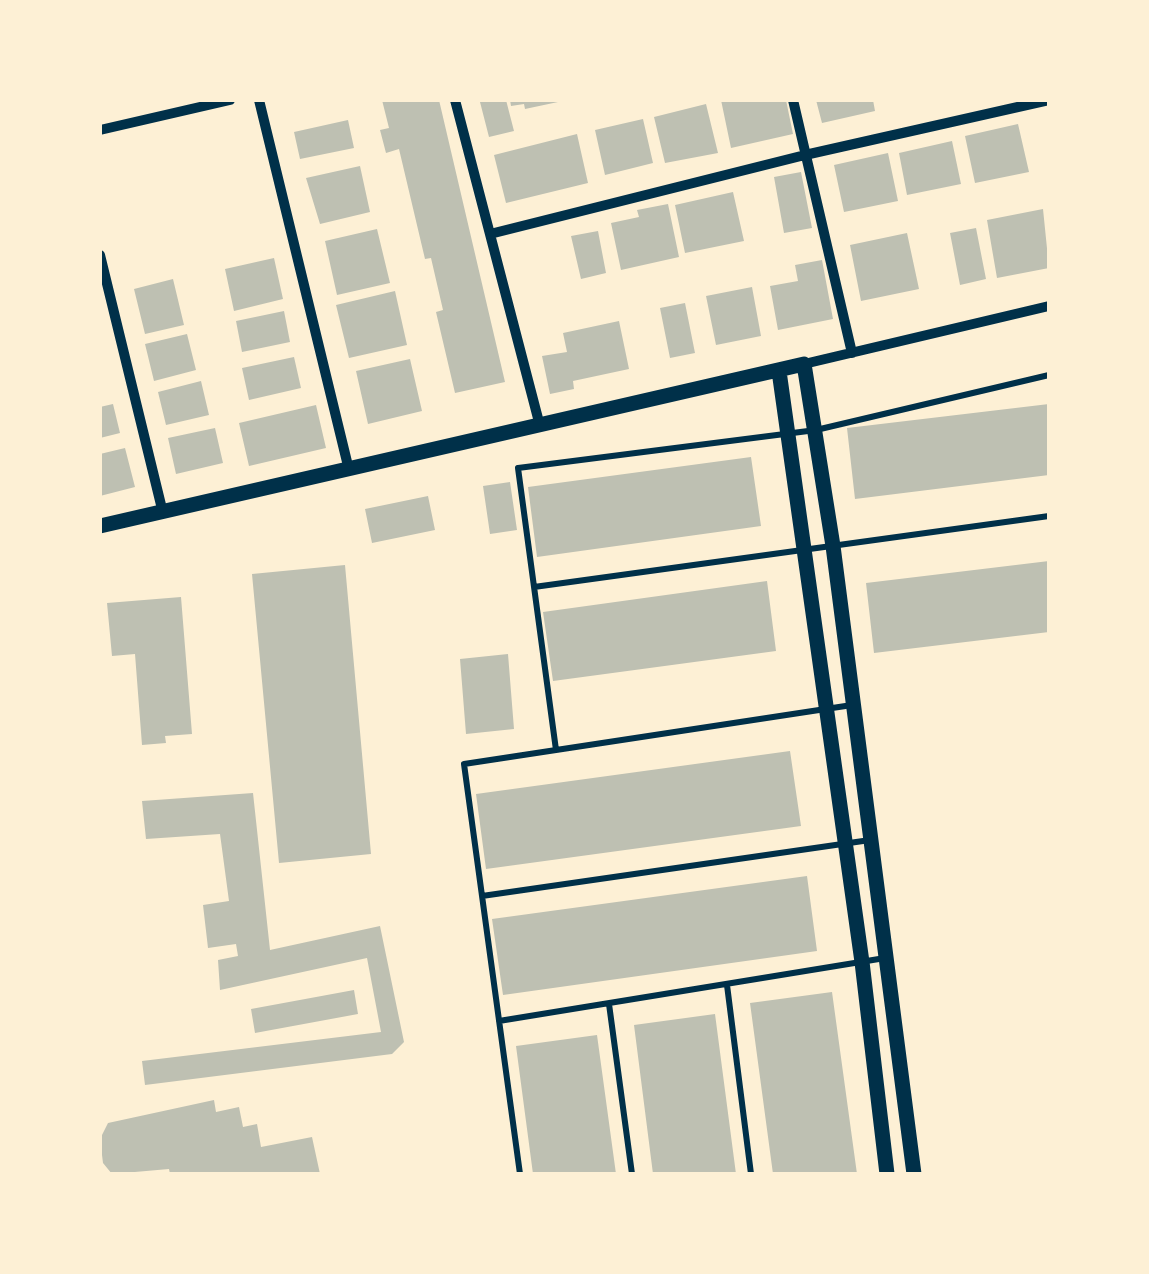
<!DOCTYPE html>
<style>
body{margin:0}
#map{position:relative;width:1149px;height:1274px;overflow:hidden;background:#fdf0d5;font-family:Spectral,serif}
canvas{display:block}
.frame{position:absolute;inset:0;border:102px solid #fdf0d5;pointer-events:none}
</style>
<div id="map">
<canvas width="1149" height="1274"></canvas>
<div class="frame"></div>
</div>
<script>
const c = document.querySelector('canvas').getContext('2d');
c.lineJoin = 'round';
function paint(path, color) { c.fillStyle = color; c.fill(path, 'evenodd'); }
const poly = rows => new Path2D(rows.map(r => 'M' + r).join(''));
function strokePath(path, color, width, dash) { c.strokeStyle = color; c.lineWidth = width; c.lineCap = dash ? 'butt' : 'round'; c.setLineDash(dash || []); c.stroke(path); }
paint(poly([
 [382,100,439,100,505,382,455,393,436,312,443,310,431,258,425,259,399,149,386,153,380,130,389,128],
 [506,100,514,131,489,137,480,102],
 [510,100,558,100,558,102,525,109,524,104,511,106],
 [721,100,786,100,793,134,731,148],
 [816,100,873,100,875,111,822,123],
 [706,104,718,153,665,163,654,117],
 [643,119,653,163,605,175,595,130],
 [348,120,354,148,300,159,294,132],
 [1018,124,1029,172,975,183,965,136],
 [577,134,588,183,506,203,494,155],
 [952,141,961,184,907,195,899,153],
 [888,153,898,201,844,212,834,165],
 [360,166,370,212,320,224,306,178],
 [801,172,812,228,784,233,774,177],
 [733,192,744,241,685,253,675,205],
 [668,204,679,257,621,270,611,223,639,217,637,210],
 [1043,209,1049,268,997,278,987,220],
 [976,228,986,279,960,285,950,233],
 [377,229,390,283,337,295,325,241],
 [598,231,606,273,581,279,571,236],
 [907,233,919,289,861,301,850,245],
 [274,258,283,299,234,311,225,269],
 [822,260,833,319,778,330,770,286,798,281,795,265],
 [173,279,184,325,145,334,134,289],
 [752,287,761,336,716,345,706,296],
 [395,291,407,345,349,358,336,305],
 [685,303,695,353,670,358,660,308],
 [284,311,290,342,242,352,236,321],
 [619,321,629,369,573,381,574,389,550,394,542,356,567,352,563,333],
 [187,334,196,370,154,381,145,344],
 [294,357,301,388,249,400,242,368],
 [410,359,422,411,368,424,356,371],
 [201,381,209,415,166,425,158,392],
 [113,404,120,433,100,438,100,407],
 [1049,404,1049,475,855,499,847,428],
 [316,405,326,448,249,466,239,423],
 [215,428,223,463,176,474,168,438],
 [125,448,135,487,100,496,100,454],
 [751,457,761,526,537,557,528,487],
 [510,482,517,530,490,534,483,486],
 [428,496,435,530,372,543,365,509],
 [1049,561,1049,632,874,653,866,583],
 [345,565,371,854,279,863,252,574],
 [767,581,776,651,553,681,543,612],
 [181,597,192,734,165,736,166,743,142,745,135,654,112,656,107,603],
 [508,654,514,729,466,734,460,659],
 [790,751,801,826,486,869,476,794],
 [253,793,270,950,380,926,404,1042,392,1054,145,1085,142,1061,381,1032,367,958,220,990,218,960,238,956,236,944,208,948,203,905,229,901,220,834,146,839,142,801],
 [807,876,817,951,503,995,492,919],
 [354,990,358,1014,255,1033,251,1009],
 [832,992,857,1174,773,1174,750,1003],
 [715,1014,736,1174,653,1174,634,1025],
 [597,1035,616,1174,533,1174,516,1046],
 [214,1100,216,1112,239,1107,243,1127,257,1124,261,1147,312,1137,320,1174,170,1174,169,1169,112,1174,103,1163,100,1139,108,1123]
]), '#bec0b2');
strokePath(poly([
 [534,587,1049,516],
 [556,750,518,468,816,430,1049,375],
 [482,896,870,840],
 [727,985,751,1174],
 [609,1004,632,1174],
 [499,1021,885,958],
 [520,1174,464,764,852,705]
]), '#003049', 6);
strokePath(poly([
 [259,100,349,470],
 [455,100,540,426],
 [793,100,852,353],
 [100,130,230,100],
 [490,234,805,155,1049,100],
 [100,255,163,513],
 [804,364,1049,306]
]), '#003049', 10);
strokePath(poly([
 [779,371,862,962,887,1174],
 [100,526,804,364,833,546,914,1174]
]), '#003049', 15);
</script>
